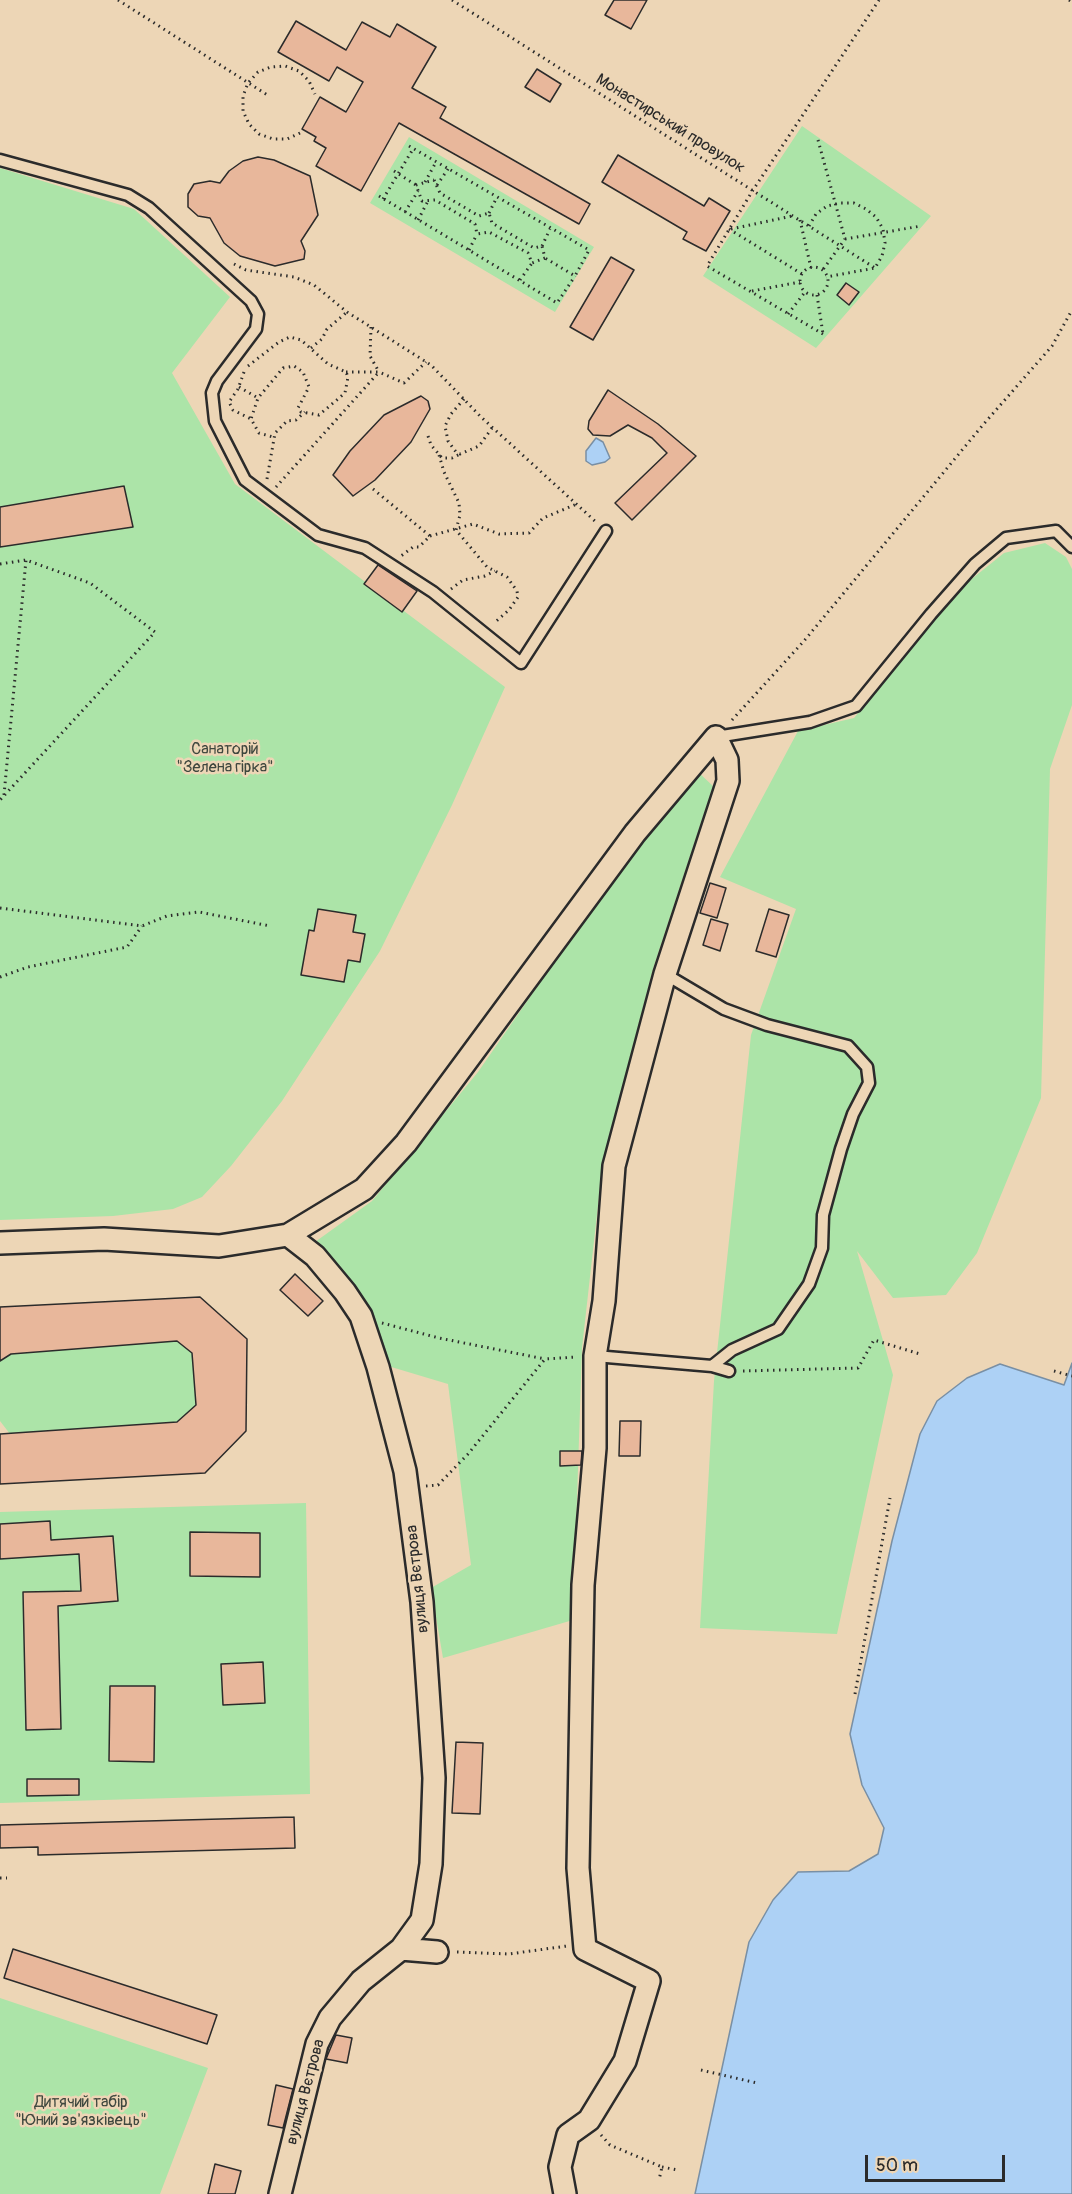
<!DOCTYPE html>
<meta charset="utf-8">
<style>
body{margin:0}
#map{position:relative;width:1072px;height:2194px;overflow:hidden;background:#edd6b6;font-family:Pangolin,sans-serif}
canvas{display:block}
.scale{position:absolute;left:865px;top:2155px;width:140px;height:27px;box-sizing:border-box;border:3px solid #2b2b2b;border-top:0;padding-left:8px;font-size:18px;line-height:21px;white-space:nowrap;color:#2b2b2b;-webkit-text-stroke:4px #edd6b6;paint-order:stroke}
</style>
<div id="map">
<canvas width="1072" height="2194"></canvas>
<div class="scale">50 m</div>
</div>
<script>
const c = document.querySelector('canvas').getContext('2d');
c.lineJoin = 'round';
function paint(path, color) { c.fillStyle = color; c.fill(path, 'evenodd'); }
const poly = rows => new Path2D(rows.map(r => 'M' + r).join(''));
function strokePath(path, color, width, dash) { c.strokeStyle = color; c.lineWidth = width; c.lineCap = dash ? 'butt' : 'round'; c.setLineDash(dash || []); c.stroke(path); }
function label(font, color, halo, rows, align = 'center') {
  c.font = font + ' Pangolin,sans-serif'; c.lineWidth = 5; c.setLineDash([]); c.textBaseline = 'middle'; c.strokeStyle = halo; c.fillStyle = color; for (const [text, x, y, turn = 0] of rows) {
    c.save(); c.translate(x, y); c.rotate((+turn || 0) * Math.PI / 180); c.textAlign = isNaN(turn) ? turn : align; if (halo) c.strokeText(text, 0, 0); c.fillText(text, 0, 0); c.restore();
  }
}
paint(poly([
 [802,126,931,216,816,348,703,276],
 [409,137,594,247,555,312,370,203],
 [0,168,134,209,230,297,172,373,235,484,505,687,452,805,380,951,282,1101,231,1166,202,1197,173,1209,113,1216,0,1220],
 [1045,543,1066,557,1072,569,1072,705,1050,769,1041,1098,977,1253,946,1295,893,1298,857,1251,893,1375,837,1634,700,1628,714,1381,751,1035,796,909,720,877,798,731,854,718,963,586,1004,553],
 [697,771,713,786,653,969,603,1161,582,1348,573,1620,443,1658,431,1588,471,1565,448,1384,388,1366,359,1299,315,1242,372,1201,478,1072,656,815],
 [177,1341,192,1353,196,1405,177,1422,10,1434,0,1421,0,1361,11,1354],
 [306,1503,310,1794,0,1803,0,1512],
 [0,1998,208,2068,160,2194,0,2194]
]), '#ace4a8');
const water = poly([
 [596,438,603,442,610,458,605,462,592,465,586,461,586,451,596,438],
 [1072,1363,1072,2194,695,2194,749,1942,773,1900,798,1872,849,1871,878,1854,884,1828,862,1785,850,1734,892,1541,920,1434,937,1401,967,1378,1000,1364,1064,1385,1072,1363]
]);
paint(water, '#add1f5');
strokePath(water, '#798fa4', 1.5);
const building = poly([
 [614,0,647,0,631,29,605,15,614,0],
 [296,21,346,50,362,22,390,37,397,24,436,47,412,88,446,107,440,118,590,204,579,224,399,123,361,191,316,166,326,148,314,141,316,137,302,129,320,97,346,112,363,82,337,67,329,81,278,52,296,21],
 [537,69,561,84,550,102,525,87,537,69],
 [618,155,704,206,709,198,730,211,706,251,683,239,687,232,602,182,618,155],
 [258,157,274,160,310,176,318,215,301,241,305,251,304,259,275,266,240,256,224,243,210,218,198,216,188,207,188,194,194,184,210,181,220,183,229,171,243,161,258,157],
 [611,257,634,270,593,340,570,327,611,257],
 [846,283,859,292,849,305,837,295,846,283],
 [608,390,658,424,696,456,632,520,615,503,667,453,652,438,628,425,610,436,593,435,588,429,589,421,608,390],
 [421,396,428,401,430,409,411,442,375,480,353,496,333,475,350,451,384,415,421,396],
 [124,486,133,527,0,547,0,507,124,486],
 [378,565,417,591,402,612,364,584,378,565],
 [710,883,726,888,717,918,700,913,710,883],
 [318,909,356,915,353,932,365,934,360,962,348,960,344,982,301,975,309,930,314,931,318,909],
 [769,909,789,915,776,957,756,951,769,909],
 [711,919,728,924,720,951,703,945,711,919],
 [295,1274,323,1301,308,1316,280,1290,295,1274],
 [200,1297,247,1339,246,1431,205,1473,0,1484,0,1434,177,1422,196,1405,192,1353,177,1341,11,1354,0,1361,0,1307,200,1297],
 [620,1421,641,1421,640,1456,619,1456,620,1421],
 [560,1451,582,1451,581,1465,560,1466,560,1451],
 [50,1521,51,1540,113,1536,118,1601,58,1606,61,1729,26,1730,23,1592,81,1591,79,1554,0,1559,0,1524,50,1521],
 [190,1532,260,1533,260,1577,190,1576,190,1532],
 [263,1662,265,1703,223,1705,221,1664,263,1662],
 [110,1686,155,1686,154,1762,109,1761,110,1686],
 [456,1742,483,1743,480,1814,452,1813,456,1742],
 [27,1779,79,1779,79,1795,27,1796,27,1779],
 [294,1817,295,1848,38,1855,38,1847,0,1848,0,1825,294,1817],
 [13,1949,217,2015,207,2044,4,1978,13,1949],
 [336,2035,352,2038,347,2063,326,2059,336,2035],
 [276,2085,293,2089,283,2128,268,2125,276,2085],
 [215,2164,241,2171,235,2194,208,2194,215,2164]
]);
paint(building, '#e8b79b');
strokePath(building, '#2b2b2b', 1.5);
const service = poly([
 [0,160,128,195,149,208,251,301,258,314,256,329,217,381,212,393,215,421,245,480,318,535,365,548,433,592,521,663,606,531],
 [716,737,810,722,856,706,931,614,975,564,1006,538,1056,531,1072,547],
 [665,974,724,1009,767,1025,848,1046,867,1067,869,1083,853,1114,841,1149,823,1215,822,1248,809,1284,778,1329,732,1350,712,1366],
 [595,1356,712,1366,729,1371]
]);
const minor = poly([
 [288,1235,315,1256,345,1292,361,1316,378,1367,405,1471,422,1602,434,1778,431,1864,422,1920,401,1949],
 [0,1243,104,1239,219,1246,288,1235,364,1189,406,1143,635,833,716,737,727,760,728,781,665,974,614,1166,604,1301,595,1356,595,1448,583,1585,578,1868,585,1949,649,1981,625,2061,589,2120,568,2135,560,2167,565,2194],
 [280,2194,317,2044,330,2018,361,1981,401,1949,437,1952]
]);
strokePath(service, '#2b2b2b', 15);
strokePath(minor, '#2b2b2b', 26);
strokePath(poly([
 [118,0,269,96],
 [452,0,875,268],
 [1069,0,1072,2],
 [300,133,287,139,273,139,259,134,249,124,243,111,243,96,248,83,258,72,271,67,285,66,299,71,309,81,315,94],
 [818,140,845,239,822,271],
 [409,146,589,250,575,276,545,258],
 [394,171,416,185],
 [434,180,440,193,479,216,489,213,492,223,534,248,542,246,545,258,532,263,528,253,489,232,477,234,475,224,435,200,422,201,416,185,434,180],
 [425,182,436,162],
 [437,185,448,169],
 [379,196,557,303,575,276],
 [383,199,413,149],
 [405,212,418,191],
 [489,213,496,199],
 [418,220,428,201],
 [800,220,811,268],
 [809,226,816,214,827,206,840,203,854,203,866,209,876,217,883,229,885,243,882,256,875,268,826,277],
 [729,229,802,274],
 [731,229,792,216],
 [845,239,921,226],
 [542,246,550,229],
 [469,250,477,234],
 [234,264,246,270,294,277,314,285,347,312,431,365,481,417,596,522],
 '800 281a14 14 0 1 1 28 0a14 14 0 1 1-28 0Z',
 [520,280,532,263],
 [752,291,800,282],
 [817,295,823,334],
 [788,314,805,292],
 [371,327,370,356,379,372],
 [823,334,707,266,753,190,879,0],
 [311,348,322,339,327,329,347,312],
 [248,366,279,342,290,337,301,340,328,364,346,372,348,377,345,393,319,415,301,412,298,408,309,387,303,372,294,366,283,368,258,398,251,419,259,433,273,437],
 [244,372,238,389,229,402,233,410,251,419],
 [346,372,379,372,404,383,426,362],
 [239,387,258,398],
 [464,399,451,414,445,426,448,441,456,452,460,454,479,446,492,428],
 [428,436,431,445,442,458,452,458,460,454],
 [439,455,444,472,459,503,460,515,456,530,487,567,507,577,517,591,518,597,509,610,494,623],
 [267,479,275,433,287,421,296,420,305,412],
 [276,487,379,372],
 [373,489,430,536,419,547,413,547,401,556],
 [430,536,473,524,499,534,529,533,543,518,577,504],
 [0,564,26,560,90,583,155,632,0,800],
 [451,589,463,580,485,576,495,571],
 [732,720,804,641,982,426,1052,346,1072,310],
 [4,795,26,560],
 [0,908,142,926,167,916,199,912,270,926],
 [0,977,28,967,127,947,142,926],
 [382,1323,439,1338,545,1359],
 [743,1371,858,1368,874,1340,920,1354],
 [1054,1371,1072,1376],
 [426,1486,438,1485,468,1454,545,1359,577,1357],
 [855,1694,890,1498],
 [0,1878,7,1878],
 [457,1952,509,1954,567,1946],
 [701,2070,757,2083],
 [601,2135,610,2145,662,2167,659,2180],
 [662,2167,678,2170]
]), '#2b2b2b', 3, [1.5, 4.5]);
strokePath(service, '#edd6b6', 10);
strokePath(minor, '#edd6b6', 21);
label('16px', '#2b2b2b', '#edd6b6', [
 ["Монастирський провулок",670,124,32],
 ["вулиця Вєтрова",418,1579,-96],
 ["вулиця Вєтрова",306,2092,-75]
]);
label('16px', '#3e473e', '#edd6b6', [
 ["Санаторій",225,750],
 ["\"Зелена гірка\"",225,768],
 ["Дитячий табір",81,2103],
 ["\"Юний зв'язківець\"",81,2121]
]);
</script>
